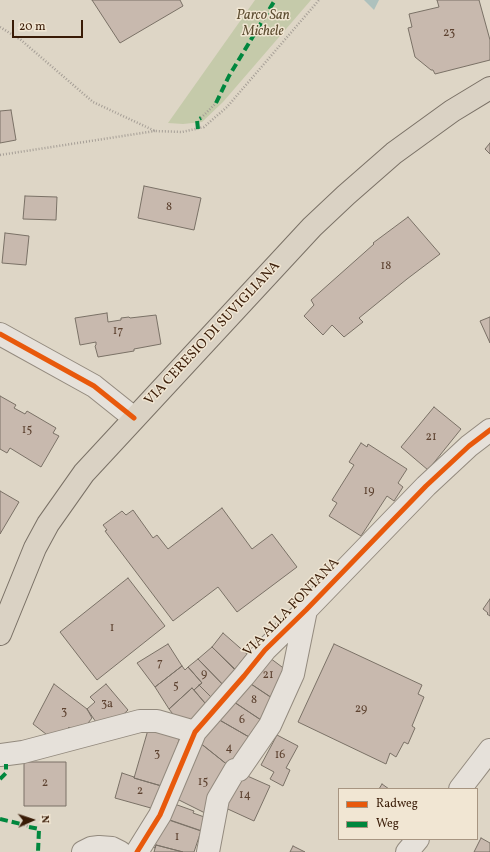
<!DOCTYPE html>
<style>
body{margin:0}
#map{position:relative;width:490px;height:852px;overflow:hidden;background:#ded6c6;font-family:Vollkorn,serif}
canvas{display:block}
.legend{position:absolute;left:338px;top:788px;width:140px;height:52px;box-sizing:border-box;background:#f1e6d3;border:1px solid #a79581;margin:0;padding:5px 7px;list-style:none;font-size:12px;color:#391b06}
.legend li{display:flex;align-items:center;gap:8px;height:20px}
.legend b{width:20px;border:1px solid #a79581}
.north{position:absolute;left:12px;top:800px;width:40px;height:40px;-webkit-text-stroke:3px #f1e6d3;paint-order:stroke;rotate:87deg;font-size:11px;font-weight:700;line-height:16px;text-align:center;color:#391b06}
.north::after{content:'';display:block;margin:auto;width:14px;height:18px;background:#391b06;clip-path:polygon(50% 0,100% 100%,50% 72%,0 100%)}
.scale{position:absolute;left:12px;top:20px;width:71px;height:18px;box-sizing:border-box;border:2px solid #391b06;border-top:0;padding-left:5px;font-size:12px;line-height:14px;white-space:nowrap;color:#391b06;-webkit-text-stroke:3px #f1e6d3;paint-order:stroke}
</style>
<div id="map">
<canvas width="490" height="852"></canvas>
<ul class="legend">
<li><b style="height:5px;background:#e8590c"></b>Radweg</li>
<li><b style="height:5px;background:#00873e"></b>Weg</li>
</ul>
<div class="north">N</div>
<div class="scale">20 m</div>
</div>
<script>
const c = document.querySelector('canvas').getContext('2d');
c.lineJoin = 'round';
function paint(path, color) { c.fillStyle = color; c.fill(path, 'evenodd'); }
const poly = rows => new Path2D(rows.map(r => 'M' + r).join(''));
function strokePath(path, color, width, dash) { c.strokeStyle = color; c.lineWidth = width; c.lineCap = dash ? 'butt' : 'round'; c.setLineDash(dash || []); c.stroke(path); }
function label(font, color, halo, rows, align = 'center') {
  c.font = font + ' Vollkorn,serif'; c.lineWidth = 3; c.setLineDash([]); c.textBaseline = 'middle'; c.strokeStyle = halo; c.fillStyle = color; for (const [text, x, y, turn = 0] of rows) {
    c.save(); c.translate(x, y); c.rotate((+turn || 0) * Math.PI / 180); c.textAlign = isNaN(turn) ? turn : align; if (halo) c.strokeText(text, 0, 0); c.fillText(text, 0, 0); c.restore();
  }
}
paint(poly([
 [255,0,311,0,223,102,202,122,183,124,168,123]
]), '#c5caaa');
paint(poly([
 [364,0,379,0,374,10]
]), '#aec1bd');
const building = poly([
 [92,0,180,0,183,6,120,43,92,0],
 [437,0,479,0,490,40,490,60,435,74,433,70,431,70,415,57,408,28,412,27,409,14,439,7,437,0],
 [11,110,16,140,0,143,0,111,11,110],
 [490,143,490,154,485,149,490,143],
 [144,186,201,198,194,230,138,218,144,186],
 [25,196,57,197,56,220,23,219,25,196],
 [408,217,440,254,407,279,359,318,363,322,344,337,332,325,323,335,304,316,314,305,311,300,374,244,373,243,408,217],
 [5,233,29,236,26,265,2,263,5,233],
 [107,313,108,322,121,320,121,318,129,317,130,318,156,315,161,344,134,349,134,351,98,357,95,346,96,345,96,342,80,345,75,318,107,313],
 [490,317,490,343,480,321,490,317],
 [0,396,16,405,14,408,25,414,27,411,56,428,53,433,59,436,41,467,10,448,7,453,0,449,0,396],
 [434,407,461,429,428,470,401,447,434,407],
 [361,443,367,447,368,444,407,469,398,483,403,487,394,501,387,496,361,536,329,516,337,503,332,500,354,465,349,462,361,443],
 [0,491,19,502,0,534,0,491],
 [222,508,252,549,272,534,297,567,237,612,218,587,173,621,105,531,107,530,103,525,122,511,126,515,133,510,153,538,157,535,168,549,222,508],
 [128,578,165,626,97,680,60,632,128,578],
 [490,599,490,616,487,614,488,613,483,609,490,599],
 [223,633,247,654,235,669,212,647,223,633],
 [168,644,182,666,155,687,137,663,168,644],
 [334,644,422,685,418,694,424,697,412,726,415,728,408,744,404,742,396,757,390,753,386,764,298,722,334,644],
 [212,647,242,677,229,691,198,659,212,647],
 [266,655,290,673,278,702,245,680,266,655],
 [198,659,229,691,216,702,199,685,202,683,188,667,198,659],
 [182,666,185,670,188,667,202,683,194,690,192,688,169,709,155,687,182,666],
 [245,680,278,702,267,724,231,700,245,680],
 [54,684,87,709,92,718,85,727,72,730,69,727,55,741,33,724,54,684],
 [106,684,128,710,113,724,98,725,87,709,95,702,90,697,106,684],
 [199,685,216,702,210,709,194,690,199,685],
 [192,688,210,709,182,726,169,709,192,688],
 [231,700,267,724,256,741,216,718,231,700],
 [216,718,256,741,234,770,199,742,216,718],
 [150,723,181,733,165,787,134,778,150,723],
 [277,735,298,746,286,768,290,770,283,786,270,779,274,772,261,765,277,735],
 [200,743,234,770,207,814,173,797,200,743],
 [24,762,66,762,66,806,24,806,24,762],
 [236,771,270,786,254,821,219,805,236,771],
 [122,773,134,777,134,778,165,787,158,810,115,798,122,773],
 [382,784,389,789,379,789,382,784],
 [169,802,194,811,193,813,207,818,202,831,164,818,169,802],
 [160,817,201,831,194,852,183,852,156,845,155,848,152,847,160,817],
 [481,838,490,843,490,852,474,852,481,838],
 [156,845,183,852,154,852,156,845],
 [293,846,305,852,290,852,293,846]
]);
paint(building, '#c8b9ae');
strokePath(building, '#7a7166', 1);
const minor = poly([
 [0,334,94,386,134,418],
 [0,755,23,752,140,721,157,721,195,732],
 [460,789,490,750],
 [83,852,91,848,99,847,112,848,120,852],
 [137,852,160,815,195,732,244,676,265,650,306,610,426,486,469,446,490,430],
 [208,852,218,799,235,770,239,770,270,725,293,674,306,610],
 [407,852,418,839]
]);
const major = poly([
 [0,634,35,548,48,524,84,473,312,227,346,195,394,153,452,111,490,88]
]);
strokePath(minor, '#938a7e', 24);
strokePath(major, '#7a7166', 24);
strokePath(poly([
 [0,27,21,40,93,102,155,131,182,132,204,127,227,107,319,0],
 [201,118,216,103],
 [0,155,155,131],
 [21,824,29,827]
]), '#a59e96', 2.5, [1, 2]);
strokePath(minor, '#e6e1da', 22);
strokePath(major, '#dad2c4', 22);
strokePath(poly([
 [216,103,229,76,275,0],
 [198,129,197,120,201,118],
 [0,779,6,773,6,764],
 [0,819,21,824],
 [29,827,39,829,38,852]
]), '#00873e', 4, [8, 4]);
strokePath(poly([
 [0,334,94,386,134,418],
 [137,852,160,815,195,732,244,676,265,650,306,610,426,486,469,446,490,430]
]), '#e8590c', 5);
label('12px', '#5d4230', null, [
 ["23",449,34],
 ["8",169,208],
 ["18",386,267],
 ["17",118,332],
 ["15",27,431],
 ["21",431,438],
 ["19",369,492],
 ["1",112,629],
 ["7",160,664],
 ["9",204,675],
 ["21",268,676],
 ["5",176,687],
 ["8",254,701],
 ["3a",107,705],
 ["29",361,710],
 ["3",64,713],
 ["6",242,721],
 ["4",229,749],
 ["3",157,755],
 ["16",280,756],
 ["15",203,783],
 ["2",45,784],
 ["2",140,792],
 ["14",245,796],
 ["1",177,838]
]);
label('italic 14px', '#5d4d31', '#f1e6d3', [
 ["Parco San",263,16],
 ["Michele",263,32]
]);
label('14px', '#391b06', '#f1e6d3', [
 ["VIA CERESIO DI SUVIGLIANA",213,334,-47],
 ["VIA ALLA FONTANA",292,608,-46]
]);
</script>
